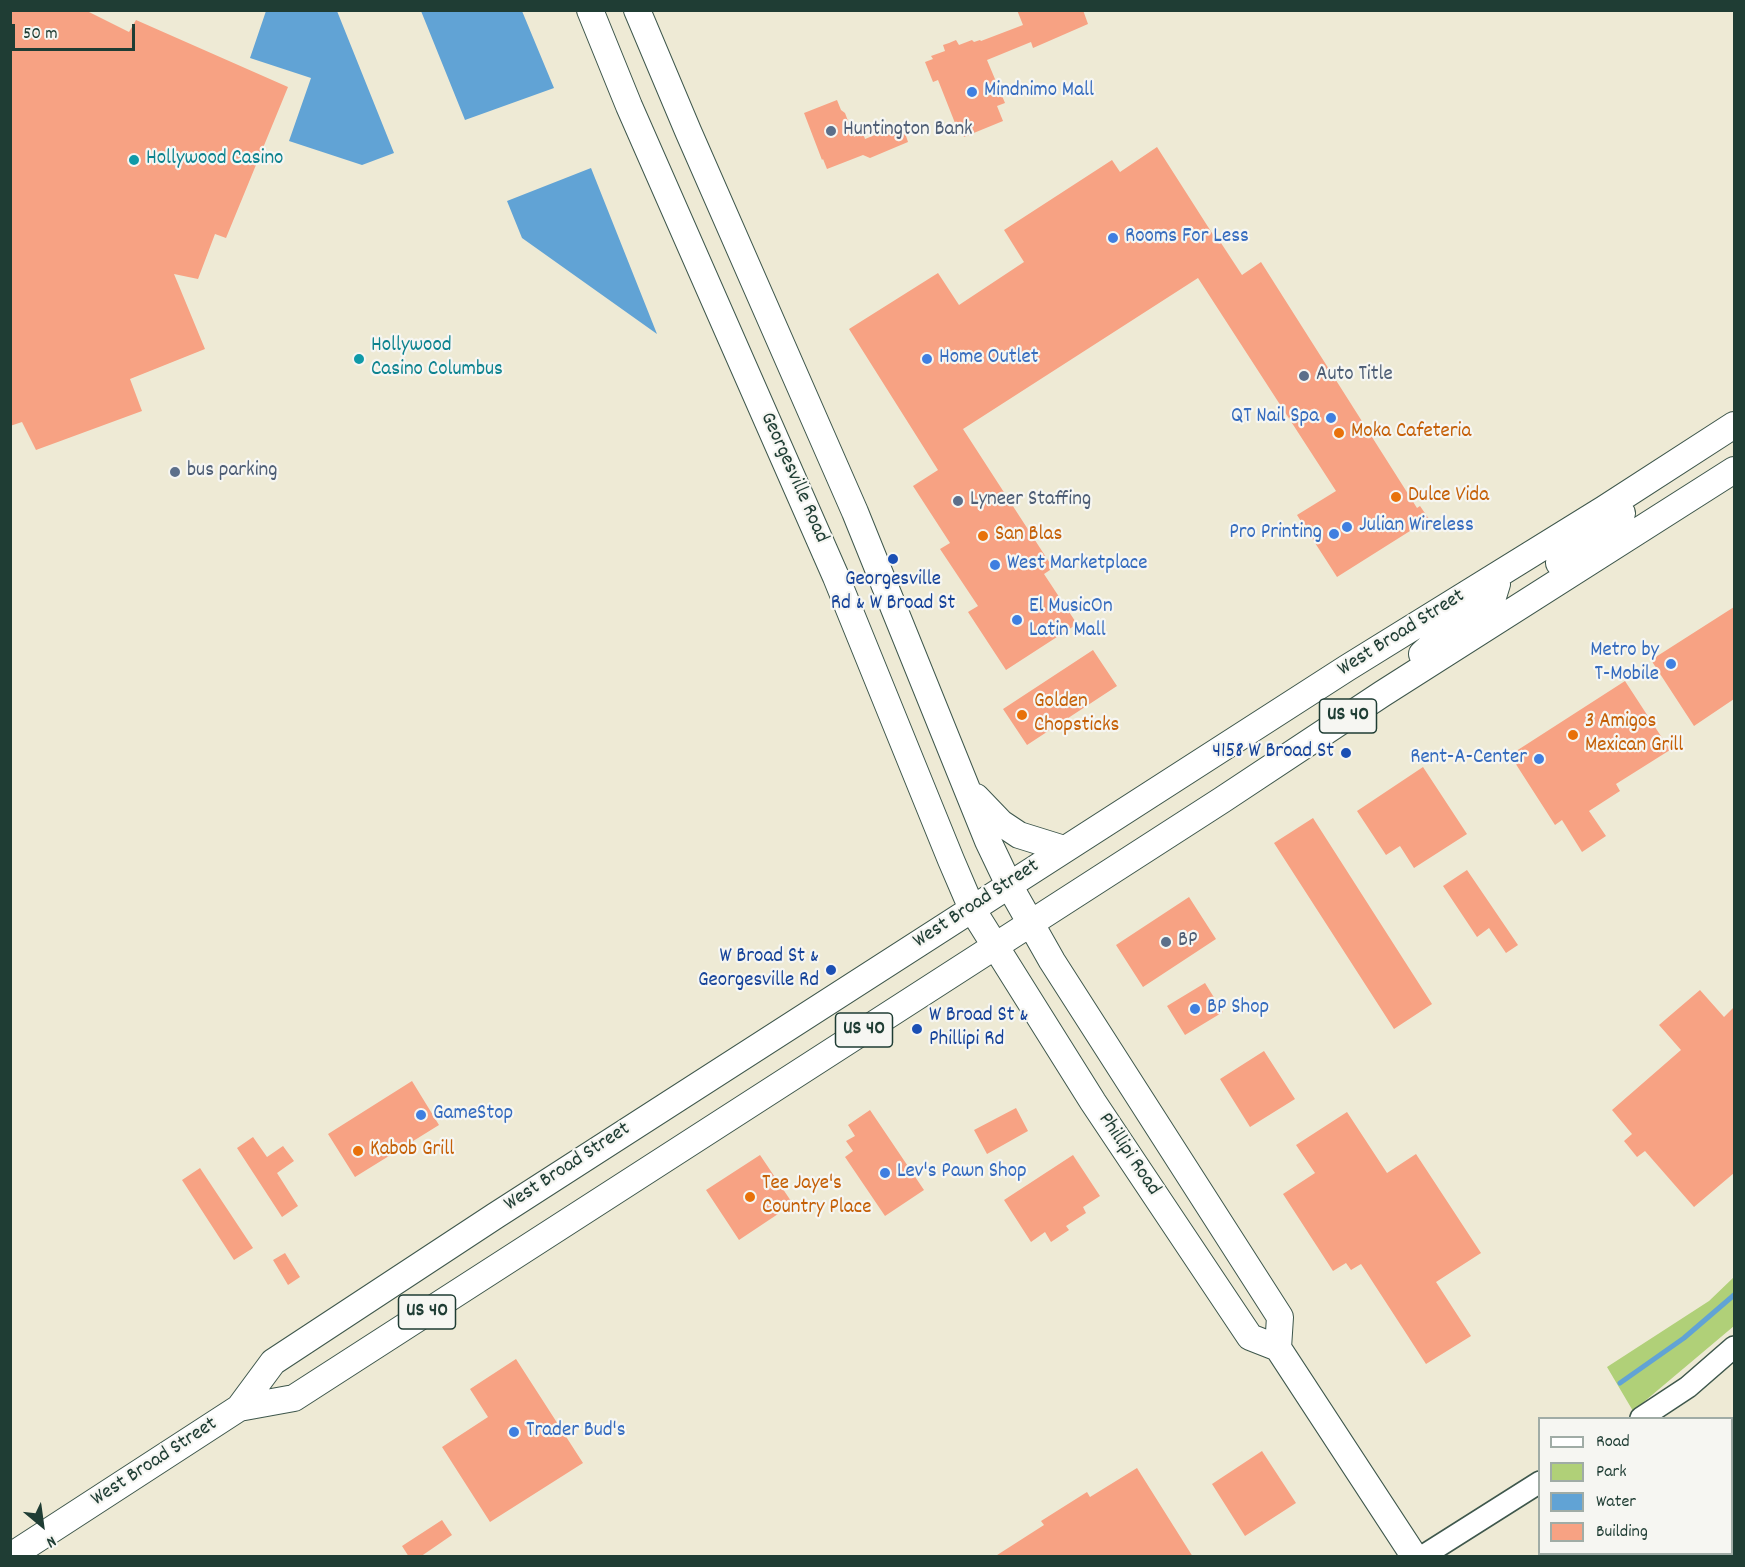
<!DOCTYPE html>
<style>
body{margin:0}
#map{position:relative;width:1745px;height:1567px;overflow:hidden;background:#eeead5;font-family:Dekko,sans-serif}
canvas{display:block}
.frame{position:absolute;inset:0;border:12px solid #1f3d34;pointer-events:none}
.legend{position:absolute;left:1538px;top:1417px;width:195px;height:138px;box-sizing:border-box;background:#f6f6f2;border:2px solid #a0aca6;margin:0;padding:8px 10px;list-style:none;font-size:18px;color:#1f3d34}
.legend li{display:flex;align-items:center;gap:12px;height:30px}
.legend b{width:30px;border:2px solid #a0aca6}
.north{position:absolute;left:12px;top:1495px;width:60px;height:60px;-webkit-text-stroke:4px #f6f6f2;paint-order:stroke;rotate:151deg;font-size:16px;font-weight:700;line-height:24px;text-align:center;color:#1f3d34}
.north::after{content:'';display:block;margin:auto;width:21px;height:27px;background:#1f3d34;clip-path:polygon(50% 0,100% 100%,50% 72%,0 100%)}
.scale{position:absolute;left:12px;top:24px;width:123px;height:27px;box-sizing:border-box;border:3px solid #1f3d34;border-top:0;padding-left:8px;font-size:18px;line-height:21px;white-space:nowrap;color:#1f3d34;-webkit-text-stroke:4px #f6f6f2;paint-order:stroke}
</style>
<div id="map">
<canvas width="1745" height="1567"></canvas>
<div class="frame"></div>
<ul class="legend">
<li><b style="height:8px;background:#fff"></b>Road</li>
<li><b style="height:16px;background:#b0d078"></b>Park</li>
<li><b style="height:16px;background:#61a3d5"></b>Water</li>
<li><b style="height:16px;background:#f7a283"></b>Building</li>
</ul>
<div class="north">N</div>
<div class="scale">50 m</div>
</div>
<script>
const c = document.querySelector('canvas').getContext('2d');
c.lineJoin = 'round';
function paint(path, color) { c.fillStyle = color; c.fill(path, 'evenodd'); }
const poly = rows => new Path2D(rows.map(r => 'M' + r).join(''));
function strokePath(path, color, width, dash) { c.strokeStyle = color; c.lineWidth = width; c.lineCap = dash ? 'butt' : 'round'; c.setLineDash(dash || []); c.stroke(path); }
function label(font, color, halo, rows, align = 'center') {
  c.font = font + ' Dekko,sans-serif'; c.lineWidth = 4.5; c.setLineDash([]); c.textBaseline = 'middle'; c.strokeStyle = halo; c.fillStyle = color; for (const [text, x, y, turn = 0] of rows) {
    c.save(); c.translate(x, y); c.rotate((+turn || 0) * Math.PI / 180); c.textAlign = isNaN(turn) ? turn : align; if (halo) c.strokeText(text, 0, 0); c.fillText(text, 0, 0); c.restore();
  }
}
paint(poly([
 [1734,1277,1734,1326,1633,1411,1607,1367,1709,1301]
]), '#b0d078');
paint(poly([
 [266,11,337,11,394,153,362,165,289,141,311,78,250,58],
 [421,11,522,11,554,88,465,120],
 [591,168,657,334,522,238,507,201]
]), '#61a3d5');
strokePath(poly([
 [1620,1383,1684,1338,1734,1295]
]), '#61a3d5', 5);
paint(poly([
 [10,10,85,10,129,32,136,20,288,87,226,238,215,234,198,279,174,274,205,349,130,379,142,411,36,450,22,422,10,426],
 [1017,10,1083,10,1088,24,1033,48,1031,42,987,60,1005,103,997,106,1003,121,964,137,958,122,955,123,938,80,933,82,925,62,933,59,931,56,945,51,943,45,949,43,956,40,959,45,972,40,974,42,980,40,981,41,1023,25],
 [837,100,841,110,845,113,854,137,863,133,865,139,902,124,908,142,870,158,863,155,827,169,823,159,822,160,804,113],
 [1157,147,1219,244,1221,243,1242,275,1261,262,1417,508,1420,506,1429,519,1337,577,1297,515,1336,491,1198,278,963,429,1053,568,1044,574,1077,624,1006,670,968,612,978,606,940,549,950,543,913,486,938,470,849,329,938,273,959,305,1024,262,1004,230,1112,160,1120,172],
 [1734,607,1734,699,1694,726,1651,660],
 [1093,650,1117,686,1027,745,1003,709],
 [1625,681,1670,750,1616,784,1620,791,1589,811,1606,836,1582,852,1562,820,1555,825,1510,755],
 [1423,767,1467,834,1414,868,1400,846,1386,855,1357,811],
 [1313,818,1432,1004,1394,1029,1274,843],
 [1467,870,1518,945,1506,953,1489,928,1477,937,1443,886],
 [1189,897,1216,939,1143,987,1116,945],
 [1205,983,1223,1012,1185,1035,1167,1006],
 [1700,990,1724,1017,1734,1007,1734,1173,1694,1207,1645,1151,1637,1157,1624,1141,1632,1134,1612,1110,1681,1050,1659,1025],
 [1264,1051,1295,1099,1250,1127,1220,1079],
 [412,1081,439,1125,355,1177,328,1134],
 [1016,1108,1028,1131,987,1154,974,1130],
 [870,1110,924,1190,885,1216,845,1157,853,1151,846,1141,855,1136,848,1125],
 [1347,1112,1387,1173,1416,1154,1481,1253,1436,1282,1471,1336,1426,1364,1361,1264,1351,1270,1346,1263,1333,1271,1283,1194,1315,1173,1296,1145],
 [253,1137,267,1157,283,1146,294,1161,277,1173,298,1206,282,1217,237,1148],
 [760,1155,793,1204,739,1240,706,1190],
 [1073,1155,1100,1196,1083,1207,1086,1213,1066,1226,1069,1230,1051,1242,1045,1232,1031,1242,1004,1200],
 [200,1168,253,1248,234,1260,182,1180],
 [285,1253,300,1277,288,1285,273,1260],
 [516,1359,583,1463,490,1522,442,1447,488,1417,470,1389],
 [1262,1451,1296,1503,1245,1536,1212,1484],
 [1137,1468,1193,1557,994,1557,1044,1525,1041,1521,1087,1492,1090,1497],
 [442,1520,452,1535,420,1557,409,1557,402,1546]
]), '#f7a283');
const minor = poly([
 [1641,1418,1688,1387,1734,1347],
 [1423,1556,1540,1482]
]);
const major = poly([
 [590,10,629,106,836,577,951,860,972,909,1093,1102,1250,1337,1278,1348,1414,1556],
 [637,10,688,131,855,512,988,841,1009,885,1052,961,1280,1317,1278,1348],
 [1559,563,1573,555,1622,513],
 [1422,654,1460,619,1493,597,1497,584],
 [976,797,1001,823,1019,835,1064,849],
 [239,1408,273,1362,495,1216,1347,668,1604,509,1734,425],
 [11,1556,239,1408,294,1398,1222,800,1382,694,1734,470]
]);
strokePath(minor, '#3e574c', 24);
strokePath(major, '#3e574c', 28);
strokePath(minor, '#fff', 21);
strokePath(major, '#fff', 26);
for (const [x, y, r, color] of [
 [972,92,6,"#3f7fe0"],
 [831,131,6,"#5c6f8a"],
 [134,160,6,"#0f9aa8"],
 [1113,238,6,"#3f7fe0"],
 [359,359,6,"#0f9aa8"],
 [927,359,6,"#3f7fe0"],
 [1304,376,6,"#5c6f8a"],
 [1331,418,6,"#3f7fe0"],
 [1339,433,6,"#e8710a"],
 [175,472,6,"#5c6f8a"],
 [1396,497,6,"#e8710a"],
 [958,501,6,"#5c6f8a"],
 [1347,527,6,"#3f7fe0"],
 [1334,534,6,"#3f7fe0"],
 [983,536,6,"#e8710a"],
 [893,559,6,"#1a4fb4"],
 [995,565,6,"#3f7fe0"],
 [1017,620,6,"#3f7fe0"],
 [1671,664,6,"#3f7fe0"],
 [1022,715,6,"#e8710a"],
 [1573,735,6,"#e8710a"],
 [1346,753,6,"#1a4fb4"],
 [1539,759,6,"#3f7fe0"],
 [1166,942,6,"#5c6f8a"],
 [831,970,6,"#1a4fb4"],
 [1195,1009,6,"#3f7fe0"],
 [917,1029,6,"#1a4fb4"],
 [421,1115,6,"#3f7fe0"],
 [358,1151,6,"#e8710a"],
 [885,1173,6,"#3f7fe0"],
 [750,1197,6,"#e8710a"],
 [514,1432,6,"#3f7fe0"]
]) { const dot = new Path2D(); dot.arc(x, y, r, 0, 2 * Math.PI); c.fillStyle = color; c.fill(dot); strokePath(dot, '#f6f6f2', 2); }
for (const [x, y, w] of [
 [1348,716,57],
 [864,1030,57],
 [427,1312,57]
]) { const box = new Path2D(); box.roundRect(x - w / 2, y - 17, w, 34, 4.5); c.fillStyle = '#f6f6f2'; c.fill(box); strokePath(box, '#1f3d34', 1.5); }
label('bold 20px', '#1f3d34', null, [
 ["US 40",1348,716],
 ["US 40",864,1030],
 ["US 40",427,1312]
]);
label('21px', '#366cbe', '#f6f6f2', [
 ["Mindnimo Mall",984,92],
 ["Rooms For Less",1125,238],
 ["Home Outlet",939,359],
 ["QT Nail Spa",1319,418,"right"],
 ["Julian Wireless",1359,527],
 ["Pro Printing",1322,534,"right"],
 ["West Marketplace",1007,565],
 ["El MusicOn",1029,608],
 ["Latin Mall",1029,632],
 ["Metro by",1659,652,"right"],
 ["T-Mobile",1659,676,"right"],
 ["Rent-A-Center",1527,759,"right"],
 ["BP Shop",1207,1009],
 ["GameStop",433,1115],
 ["Lev's Pawn Shop",897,1173],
 ["Trader Bud's",526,1432]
], 'left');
label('21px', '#4e5e75', '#f6f6f2', [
 ["Huntington Bank",843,131],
 ["Auto Title",1316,376],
 ["bus parking",187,472],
 ["Lyneer Staffing",970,501],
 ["BP",1178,942]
], 'left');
label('21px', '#0d838f', '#f6f6f2', [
 ["Hollywood Casino",146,160],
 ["Hollywood",371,347],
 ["Casino Columbus",371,371]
], 'left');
label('21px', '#c56008', '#f6f6f2', [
 ["Moka Cafeteria",1351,433],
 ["Dulce Vida",1408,497],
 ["San Blas",995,536],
 ["Golden",1034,703],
 ["Chopsticks",1034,727],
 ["3 Amigos",1585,723],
 ["Mexican Grill",1585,747],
 ["Kabob Grill",370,1151],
 ["Tee Jaye's",762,1185],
 ["Country Place",762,1209]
], 'left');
label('21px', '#1f3d34', '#f6f6f2', [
 ["Georgesville Road",793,478,66],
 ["West Broad Street",1402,634,-32],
 ["West Broad Street",977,905,-33],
 ["Phillipi Road",1128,1155,56],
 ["West Broad Street",568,1168,-33],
 ["West Broad Street",155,1463,-33]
]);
label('21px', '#164399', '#f6f6f2', [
 ["Georgesville",893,581,"center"],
 ["Rd & W Broad St",893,605,"center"],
 ["4158 W Broad St",1334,753],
 ["W Broad St &",819,958],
 ["Georgesville Rd",819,982],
 ["W Broad St &",929,1017,"left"],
 ["Phillipi Rd",929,1041,"left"]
], 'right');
</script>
